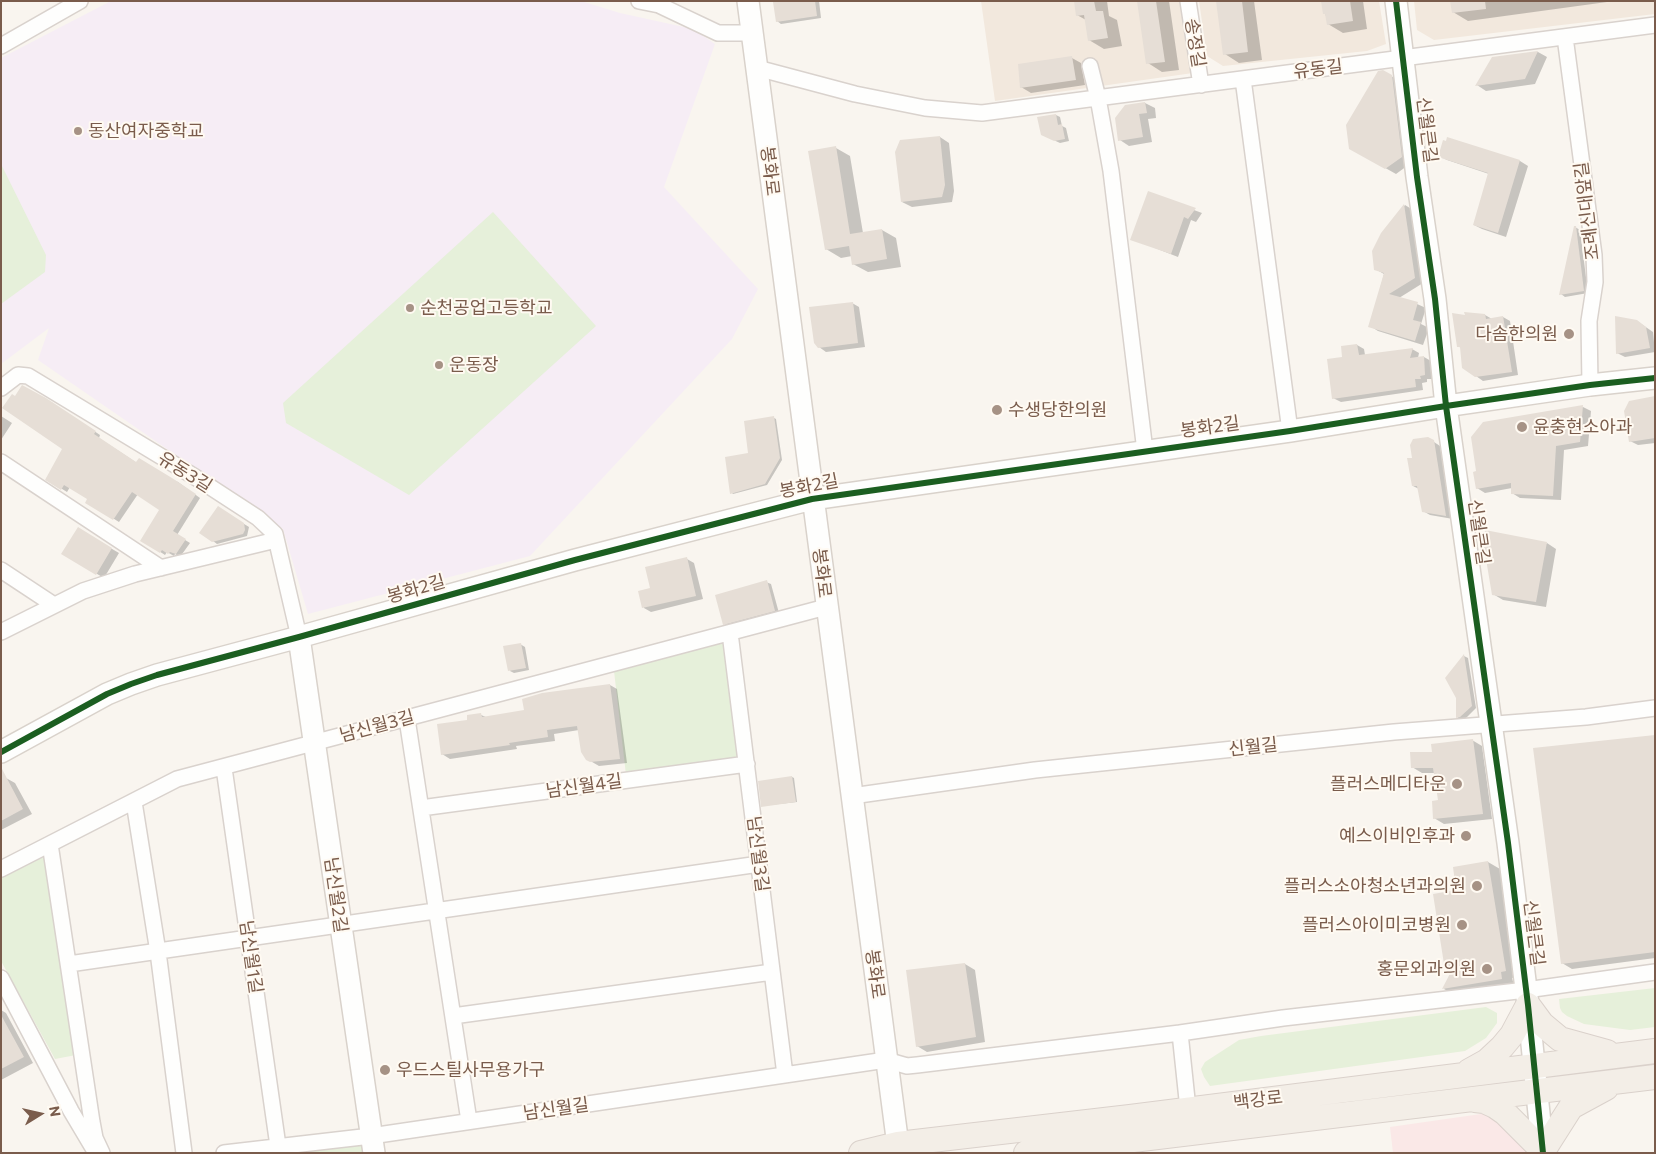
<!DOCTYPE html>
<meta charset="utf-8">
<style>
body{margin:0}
#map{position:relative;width:1656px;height:1154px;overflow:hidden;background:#f9f5ef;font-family:Commissioner,sans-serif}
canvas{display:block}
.frame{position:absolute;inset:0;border:2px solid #7a5c4c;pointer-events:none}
.north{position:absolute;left:15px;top:1089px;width:50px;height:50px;-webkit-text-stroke:4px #fffaf2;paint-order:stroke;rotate:80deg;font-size:14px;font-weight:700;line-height:20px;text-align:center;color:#7a5c4c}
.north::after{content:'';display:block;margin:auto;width:18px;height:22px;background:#7a5c4c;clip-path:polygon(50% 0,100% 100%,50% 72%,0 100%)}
</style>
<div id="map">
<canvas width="1656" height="1154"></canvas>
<div class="frame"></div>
<div class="north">N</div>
</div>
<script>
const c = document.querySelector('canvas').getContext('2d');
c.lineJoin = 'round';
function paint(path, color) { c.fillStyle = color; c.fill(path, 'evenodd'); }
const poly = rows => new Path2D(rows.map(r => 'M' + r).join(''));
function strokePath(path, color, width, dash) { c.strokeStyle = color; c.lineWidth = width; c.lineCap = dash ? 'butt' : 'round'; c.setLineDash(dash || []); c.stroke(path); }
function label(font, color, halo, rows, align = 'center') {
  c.font = font + ' Commissioner,"Noto Sans KR",sans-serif'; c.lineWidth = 4; c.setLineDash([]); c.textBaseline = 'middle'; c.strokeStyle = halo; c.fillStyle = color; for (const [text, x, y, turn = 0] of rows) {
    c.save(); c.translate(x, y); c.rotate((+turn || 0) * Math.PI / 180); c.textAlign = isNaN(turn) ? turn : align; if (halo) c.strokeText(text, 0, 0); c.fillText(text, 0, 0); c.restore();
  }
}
paint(poly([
 [981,1,1182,1,1193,73,995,101],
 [1199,1,1379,1,1386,44,1367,51,1223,66,1207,56],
 [1414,1,1655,1,1655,14,1434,40,1417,30]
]), '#f2e8dd');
paint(poly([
 [111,1,581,1,620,13,693,29,715,44,664,187,758,289,732,339,530,556,308,614,283,529,38,360,49,328,1,364,1,58]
]), '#f6edf5');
paint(poly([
 [1488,1113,1527,1150,1528,1153,1393,1153,1390,1127]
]), '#fae8e7');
paint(poly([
 [1,164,46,255,45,272,1,304],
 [493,212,596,326,409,495,286,423,283,403],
 [726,641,741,760,626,775,614,671],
 [45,856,76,1055,55,1059,1,961,1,878],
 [1655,988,1655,1027,1630,1030,1584,1024,1567,1016,1562,1012,1560,1008,1559,999],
 [1486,1007,1497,1013,1497,1023,1486,1038,1465,1051,1210,1086,1204,1077,1201,1069,1205,1062,1239,1040,1261,1036],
 [363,1145,364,1153,290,1153]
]), '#e6f0da');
paint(poly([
 [789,1,819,1,821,18,781,24,777,21],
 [1075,1,1107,1,1109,16,1117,20,1122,46,1104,49,1089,40,1086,20,1077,15],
 [1138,1,1169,1,1179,70,1162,72,1148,63],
 [1217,1,1254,1,1262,60,1239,63,1225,54],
 [1322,1,1363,1,1367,29,1343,33,1328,24],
 [1452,1,1607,1,1607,2,1468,21,1453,12],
 [1538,52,1547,57,1535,84,1486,91,1477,85,1493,58],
 [1072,58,1081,63,1085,85,1031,93,1021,87],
 [1383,71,1401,82,1411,163,1396,174,1350,148],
 [1145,103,1155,108,1156,118,1148,119,1152,142,1129,146,1120,140],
 [1056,115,1060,117,1062,126,1066,128,1069,141,1060,143,1047,137],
 [940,137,949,143,954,191,952,202,912,207,902,202],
 [1448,138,1520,161,1528,166,1506,237,1482,229,1474,225,1489,174,1447,160,1439,156],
 [836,148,850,156,863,233,882,230,896,238,901,267,868,272,853,264,852,256,841,258,826,249],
 [1148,193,1202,213,1196,222,1191,220,1178,257,1132,239],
 [1405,205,1413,210,1423,283,1399,298,1417,304,1426,308,1421,324,1429,328,1423,345,1378,331,1370,326,1384,274,1375,269,1382,233],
 [1575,227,1580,230,1588,293,1565,297,1561,294],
 [852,303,859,307,865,347,826,352,819,347],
 [1485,315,1492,319,1503,317,1510,321,1518,375,1483,381,1476,376,1461,348,1458,346,1466,316],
 [1637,321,1653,332,1655,352,1625,357,1617,353],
 [1357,345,1364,349,1365,355,1412,349,1419,353,1418,358,1424,357,1431,361,1432,379,1427,379,1427,382,1422,383,1423,390,1341,402,1333,398,1344,358],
 [1655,398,1655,443,1638,445,1630,441],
 [51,402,100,435,99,438,137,463,178,482,200,498,177,535,190,543,180,557,175,554,174,556,167,552,165,555,142,540,161,509,138,494,119,522,87,502,89,499,70,487,67,492,46,479,64,449],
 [1583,407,1591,411,1588,446,1564,450,1561,500,1520,498,1512,493,1512,488,1485,493,1477,488,1477,472,1483,423],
 [1,416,12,423,1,440],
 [774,418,776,419,782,460,767,485,733,494,732,493,750,454],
 [1428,438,1440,446,1453,519,1430,515,1423,511,1419,489,1413,486,1414,459],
 [218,508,249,527,247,536,217,544,213,541],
 [78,529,119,553,104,578,63,554],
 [1547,543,1556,549,1546,607,1503,600,1493,594],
 [687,559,694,563,703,599,651,612,644,608,640,592,652,589],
 [766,582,771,584,779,613,729,626,724,624],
 [520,644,525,647,529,670,514,673,510,671],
 [1464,656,1468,658,1476,708,1465,719,1461,720,1457,717],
 [610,685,617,689,627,763,599,766,587,759,579,730,554,734,555,741,516,746,517,749,450,759,442,754,468,721,481,715,486,717,525,711],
 [1655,736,1655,958,1572,969,1562,963],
 [1472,740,1482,746,1492,819,1444,824,1434,818,1439,801,1435,773,1422,773,1412,767,1434,753],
 [792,777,794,778,797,802,762,806],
 [6,778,15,783,32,814,1,830,1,781],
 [1488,862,1500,869,1517,977,1512,978,1514,985,1455,995,1444,989,1454,969,1446,964,1458,891],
 [965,964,975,970,985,1042,927,1052,917,1046],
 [1,1010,6,1013,33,1063,1,1080]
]), '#0003');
paint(poly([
 [781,1,815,1,817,16,776,22,773,2],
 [1074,1,1094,1,1096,11,1103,11,1108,38,1088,41,1084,15,1076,16],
 [1137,1,1156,1,1165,62,1146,64],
 [1216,1,1242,1,1248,52,1223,55],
 [1321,1,1350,1,1353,21,1327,25,1325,14,1323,14],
 [1450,1,1485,1,1486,9,1452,13],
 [1538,51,1525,79,1475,86,1492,57],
 [1072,56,1076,80,1020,88,1018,64],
 [1383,70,1392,75,1402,157,1385,169,1349,149,1346,125,1378,71],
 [1145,102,1147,113,1139,114,1143,137,1118,141,1115,118,1125,105],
 [1056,114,1058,125,1062,124,1065,139,1054,141,1041,135,1037,117],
 [940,136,945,185,942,197,901,202,895,152,900,140],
 [1447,137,1520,160,1498,233,1473,225,1488,173,1438,157,1443,140,1446,141],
 [836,146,850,234,882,229,887,259,852,265,849,246,825,250,808,151],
 [1148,191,1196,208,1188,219,1184,217,1171,254,1130,240],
 [1404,204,1415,278,1389,294,1418,302,1413,320,1421,322,1415,341,1368,327,1384,273,1374,270,1372,251,1381,233],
 [1574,226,1576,226,1584,291,1559,295],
 [853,302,858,343,818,348,814,343,809,307],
 [1464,312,1485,314,1486,319,1503,316,1512,372,1475,377,1462,368,1460,347,1457,347,1452,313,1465,315],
 [1615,316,1637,320,1646,327,1650,348,1616,354],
 [1357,344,1359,355,1413,348,1410,358,1424,356,1425,375,1420,376,1421,379,1415,379,1416,387,1332,399,1327,359,1342,357,1341,346],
 [22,385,46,398,96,431,94,434,136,462,139,458,172,478,196,494,173,531,186,539,176,554,170,552,168,554,162,550,160,553,140,541,159,510,132,492,113,520,85,503,87,499,64,485,61,490,45,480,62,449,2,408,12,394,15,396],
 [1655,396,1655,438,1629,442,1624,411,1629,401],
 [1583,405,1580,442,1556,446,1553,496,1511,494,1511,483,1476,489,1473,472,1476,471,1471,437,1483,422],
 [774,416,780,458,765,484,730,494,725,457,748,453,744,421],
 [1428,437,1434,440,1446,516,1422,512,1417,486,1412,486,1407,458,1412,458,1410,445,1413,439],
 [218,506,244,523,245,530,243,534,212,542,199,533],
 [78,527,112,548,96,575,61,554],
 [1485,530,1547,542,1536,602,1492,595,1483,541],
 [687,557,696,596,642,608,638,591,650,588,645,567],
 [767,580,775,611,723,625,715,595],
 [521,643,526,668,508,671,503,646],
 [1464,654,1472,706,1460,717,1456,718,1456,698,1445,678],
 [610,684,620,759,590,762,586,760,581,752,577,726,547,730,548,737,509,743,510,745,441,755,437,724,467,720,467,715,481,713,482,717,524,710,522,699,542,693],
 [1655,735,1655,952,1561,964,1533,748],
 [1473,739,1483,814,1433,819,1432,801,1438,800,1433,768,1411,768,1410,752,1432,752,1431,744],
 [1,767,23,809,1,821],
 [792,776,796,802,761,807,758,781],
 [1488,861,1506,971,1501,972,1502,979,1442,989,1456,962,1444,964,1433,894,1456,890,1453,867],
 [965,963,976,1037,916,1047,906,970],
 [1,1015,24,1057,1,1069]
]), '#e6ded6');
const street = poly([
 [639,1,659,5,718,33,752,33],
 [1188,1,1201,85],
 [1565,37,1594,255,1595,282,1589,321,1590,385],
 [1,46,80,1],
 [1090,66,1098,98,1111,171,1145,451],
 [757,68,855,94,925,108,982,113,1655,25],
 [1243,79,1290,431],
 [1,388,18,375,28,376,195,477,258,518,275,534,299,637],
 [1,462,161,568],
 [1,570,54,605],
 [1,632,83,591,135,574,276,540],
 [730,633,785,1075],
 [407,719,469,1121],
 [224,768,278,1146],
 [852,796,1035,770,1394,732,1586,717,1655,708],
 [134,802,158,952,184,1153],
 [421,808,747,764],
 [50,844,92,1122,95,1138,102,1153],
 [1,869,177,779,826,607],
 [69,964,759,864],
 [1,978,71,1111,93,1148],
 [453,1016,772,972],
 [1188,1109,1180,1033,1283,1018,1526,990,1655,972],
 [224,1153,371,1136,886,1060,907,1066,917,1065,1180,1033]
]);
const secondary = poly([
 [748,1,899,1153],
 [1396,1,1417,177,1435,299,1446,406,1508,843,1528,1005,1543,1153],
 [299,637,374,1153],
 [1,752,107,694,131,684,157,675,299,637,575,560,812,499,1290,431,1446,406,1590,385,1655,378]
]);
const primary = poly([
 [1469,1071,1487,1061,1502,1047,1512,1035,1528,1005,1542,1024,1560,1039,1607,1052],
 [1475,1100,1484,1101,1495,1106,1505,1113,1543,1151,1571,1107,1606,1088],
 [861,1153,898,1144,1130,1117,1655,1051],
 [1026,1153,1655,1077]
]);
strokePath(street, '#d9d2cd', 18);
strokePath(secondary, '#d9d2cb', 24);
strokePath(primary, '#dad1cb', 26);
strokePath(street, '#fefefd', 15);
strokePath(secondary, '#fefefd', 21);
strokePath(primary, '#f3eee7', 24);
strokePath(poly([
 [1396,1,1417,177,1435,299,1446,406,1508,843,1528,1005,1543,1153],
 [1,752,107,694,131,684,157,675,299,637,575,560,812,499,1290,431,1446,406,1590,385,1655,378]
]), '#1b5e20', 6);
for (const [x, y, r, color] of [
 [78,131,5,"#a69285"],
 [410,308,5,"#a69285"],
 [1569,334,6,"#a69285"],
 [439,365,5,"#a69285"],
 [997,410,6,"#a69285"],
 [1522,427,6,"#a69285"],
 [1457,784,6,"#a69285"],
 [1466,836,6,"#a69285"],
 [1477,886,6,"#a69285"],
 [1462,925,6,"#a69285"],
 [1487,969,6,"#a69285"],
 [385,1070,6,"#a69285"]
]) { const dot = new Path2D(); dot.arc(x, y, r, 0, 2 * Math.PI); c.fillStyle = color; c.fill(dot); strokePath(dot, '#fffaf2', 2); }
label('18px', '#7a5c4c', '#fffaf2', [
 ["송정길",1195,43,81],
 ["유동길",1318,69,-7],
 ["신월큰길",1427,130,83],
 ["봉화로",770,171,83],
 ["조례신대앞길",1587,211,-97],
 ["봉화2길",1210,427,-8],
 ["유동3길",185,472,32],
 ["봉화2길",809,486,-11],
 ["신월큰길",1479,532,82],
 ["봉화로",822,573,83],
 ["봉화2길",416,589,-16],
 ["남신월3길",377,726,-15],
 ["신월길",1253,747,-6],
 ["남신월4길",584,786,-8],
 ["남신월3길",758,854,83],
 ["남신월2길",336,895,82],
 ["신월큰길",1534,933,83],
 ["남신월1길",251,957,82],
 ["봉화로",875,974,82],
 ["백강로",1258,1100,-7],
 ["남신월길",556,1109,-8]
]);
label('18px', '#7a5c4c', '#fffaf2', [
 ["동산여자중학교",88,131],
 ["순천공업고등학교",420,308],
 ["다솜한의원",1558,334,"right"],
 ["운동장",449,365],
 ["수생당한의원",1008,410],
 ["윤충현소아과",1533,427],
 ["플러스메디타운",1446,784,"right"],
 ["예스이비인후과",1455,836,"right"],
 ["플러스소아청소년과의원",1466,886,"right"],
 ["플러스아이미코병원",1451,925,"right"],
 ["홍문외과의원",1476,969,"right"],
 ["우드스틸사무용가구",396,1070]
], 'left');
</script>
